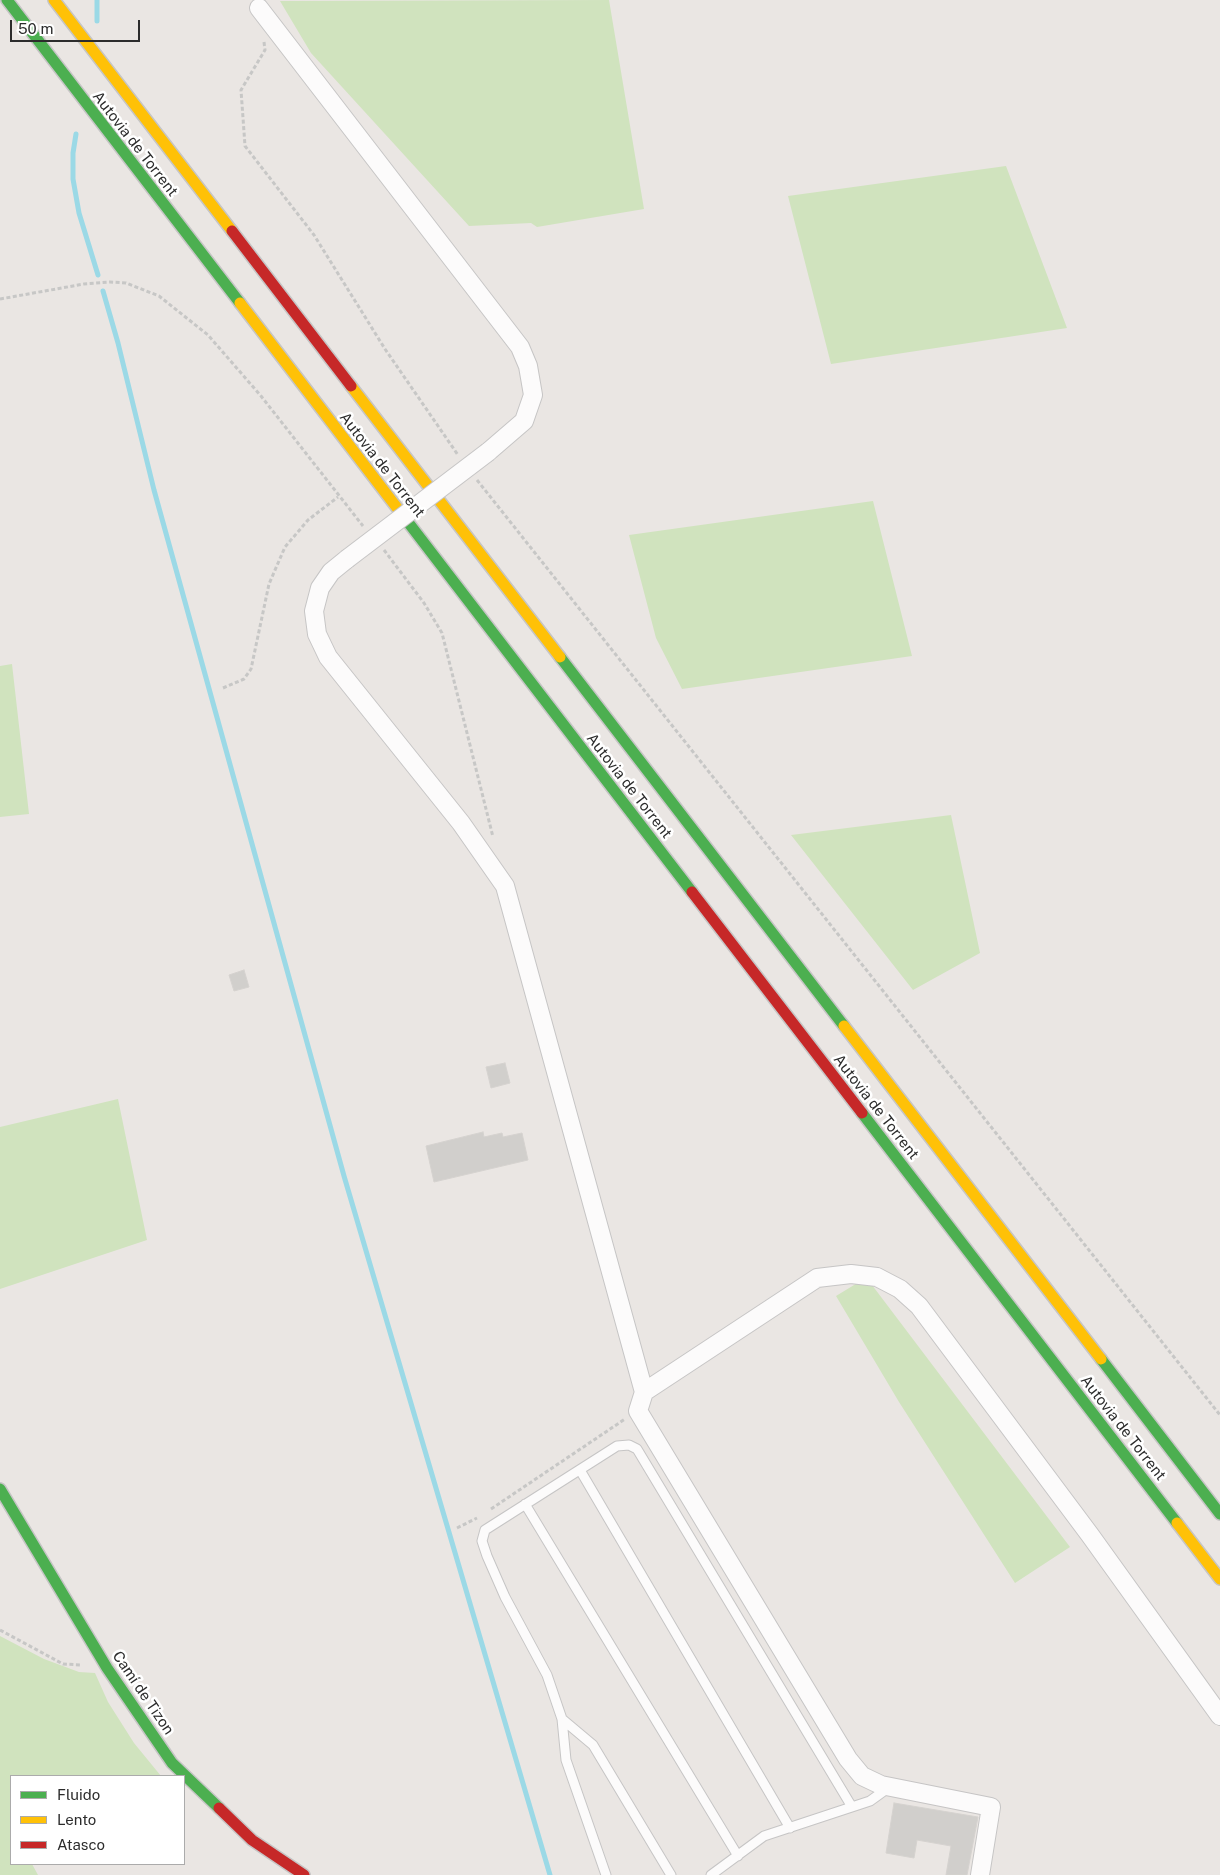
<!DOCTYPE html>
<meta charset="utf-8">
<style>
body{margin:0}
#map{position:relative;width:1220px;height:1875px;overflow:hidden;background:#eae6e3;font-family:"Public Sans",sans-serif}
canvas{display:block}
.legend{position:absolute;left:10px;top:1775px;width:175px;height:90px;box-sizing:border-box;background:#fff;border:1px solid #ababab;margin:0;padding:6px 9px;list-style:none;font-size:15px;color:#2c2c2c}
.legend li{display:flex;align-items:center;gap:10px;height:25px}
.legend b{width:25px;border:1px solid #ababab}
.scale{position:absolute;left:10px;top:20px;width:130px;height:22px;box-sizing:border-box;border:2px solid #2c2c2c;border-top:0;padding-left:6px;font-size:15px;line-height:18px;white-space:nowrap;color:#2c2c2c;-webkit-text-stroke:4px #fff;paint-order:stroke}
</style>
<div id="map">
<canvas width="1220" height="1875"></canvas>
<ul class="legend">
<li><b style="height:6px;background:#4caf50"></b>Fluido</li>
<li><b style="height:6px;background:#ffc107"></b>Lento</li>
<li><b style="height:6px;background:#c62828"></b>Atasco</li>
</ul>
<div class="scale">50 m</div>
</div>
<script>
const c = document.querySelector('canvas').getContext('2d');
c.lineJoin = 'round';
function paint(path, color) { c.fillStyle = color; c.fill(path, 'evenodd'); }
const poly = rows => new Path2D(rows.map(r => 'M' + r).join(''));
function strokePath(path, color, width, dash) { c.strokeStyle = color; c.lineWidth = width; c.lineCap = dash ? 'butt' : 'round'; c.setLineDash(dash || []); c.stroke(path); }
function label(font, color, halo, rows, align = 'center') {
  c.font = font + ' "Public Sans",sans-serif'; c.lineWidth = 5; c.setLineDash([]); c.textBaseline = 'middle'; c.strokeStyle = halo; c.fillStyle = color; for (const [text, x, y, turn = 0] of rows) {
    c.save(); c.translate(x, y); c.rotate((+turn || 0) * Math.PI / 180); c.textAlign = isNaN(turn) ? turn : align; if (halo) c.strokeText(text, 0, 0); c.fillText(text, 0, 0); c.restore();
  }
}
paint(poly([
 [609,0,644,209,537,227,531,223,469,226,311,53,280,1],
 [1006,166,1067,328,831,364,788,196],
 [873,501,912,656,682,689,656,638,629,535],
 [12,664,29,814,0,817,0,666],
 [951,815,980,953,913,990,791,835],
 [118,1099,147,1240,0,1289,0,1127],
 [859,1282,872,1285,1070,1547,1015,1583,899,1402,836,1296],
 [0,1636,44,1659,79,1672,95,1673,108,1702,134,1743,161,1776,11,1776,11,1864,32,1864,38,1875,0,1875]
]), '#d0e3be');
strokePath(poly([
 [97,21,97,0],
 [76,134,73,153,73,179,79,213,98,275],
 [103,291,118,343,154,490,344,1176,550,1875]
]), '#9bd9e6', 5);
const building = poly([
 [244,970,249,987,234,991,229,975,244,970],
 [505,1063,510,1083,491,1088,486,1067,505,1063],
 [483,1132,484,1137,502,1133,503,1137,522,1133,528,1160,434,1182,426,1146,483,1132],
 [894,1803,978,1817,967,1875,946,1875,951,1846,917,1840,914,1858,886,1853,894,1803]
]);
paint(building, '#d1cfcc');
strokePath(building, '#d5d2cf', 1);
const lane = poly([
 [580,1470,790,1828],
 [525,1504,738,1856],
 [562,1719,593,1745,671,1875],
 [606,1875,566,1760,562,1719,547,1675,505,1597,487,1556,482,1541,485,1530,617,1446,629,1445,637,1449,852,1807],
 [711,1875,764,1836,870,1801,888,1788]
]);
const street = poly([
 [259,8,520,347,528,366,533,395,524,421,488,452],
 [347,559,331,572,320,588,314,611,317,634,328,657,461,823,505,886,644,1392,638,1411,848,1759,862,1776,881,1785,991,1807,980,1875],
 [644,1392,817,1278,851,1274,877,1277,900,1289,919,1306,1090,1535,1220,1716]
]);
const fast = poly([
 [7,0,240,303],
 [401,513,692,892],
 [560,657,844,1026],
 [862,1113,1177,1523],
 [1101,1359,1220,1514],
 [0,1489,107,1668,172,1763,219,1808]
]);
const slow = poly([
 [54,0,232,231],
 [240,303,401,513],
 [351,386,560,657],
 [844,1026,1101,1359],
 [1177,1523,1220,1579]
]);
const jam = poly([
 [232,231,351,386],
 [692,892,862,1113],
 [219,1808,252,1840,304,1875]
]);
strokePath(lane, '#c6c5c5', 11);
strokePath(street, '#c6c5c5', 20);
strokePath(fast, '#c6c5c5', 14);
strokePath(slow, '#c6c5c5', 14);
strokePath(jam, '#c6c5c5', 14);
strokePath(poly([
 [264,42,265,50,241,90,245,146,314,235,385,349,458,455],
 [0,299,84,284,110,282,126,283,159,296,208,335,261,396,363,526],
 [477,480,1220,1415],
 [384,550,424,603,442,633,493,837],
 [223,688,244,679,251,669,269,584,285,547,308,520,338,497],
 [491,1509,625,1419],
 [457,1528,477,1518],
 [0,1630,63,1664,81,1665]
]), '#c7c7c6', 3, [4, 2.5]);
strokePath(lane, '#fcfbfb', 9);
strokePath(street, '#fcfbfb', 18);
strokePath(fast, '#4caf50', 11);
strokePath(slow, '#ffc107', 11);
strokePath(jam, '#c62828', 11);
const streetBridge = poly([
 [347,559,488,452]
]);
strokePath(streetBridge, '#c6c5c5', 20, []);
strokePath(streetBridge, '#fcfbfb', 18);
label('15px', '#2c2c2c', '#fff', [
 ["Autovia de Torrent",135,144,52],
 ["Autovia de Torrent",382,465,52],
 ["Autovia de Torrent",629,786,52],
 ["Autovia de Torrent",876,1107,52],
 ["Autovia de Torrent",1123,1428,52],
 ["Camí de Tizon",143,1693,56]
]);
</script>
